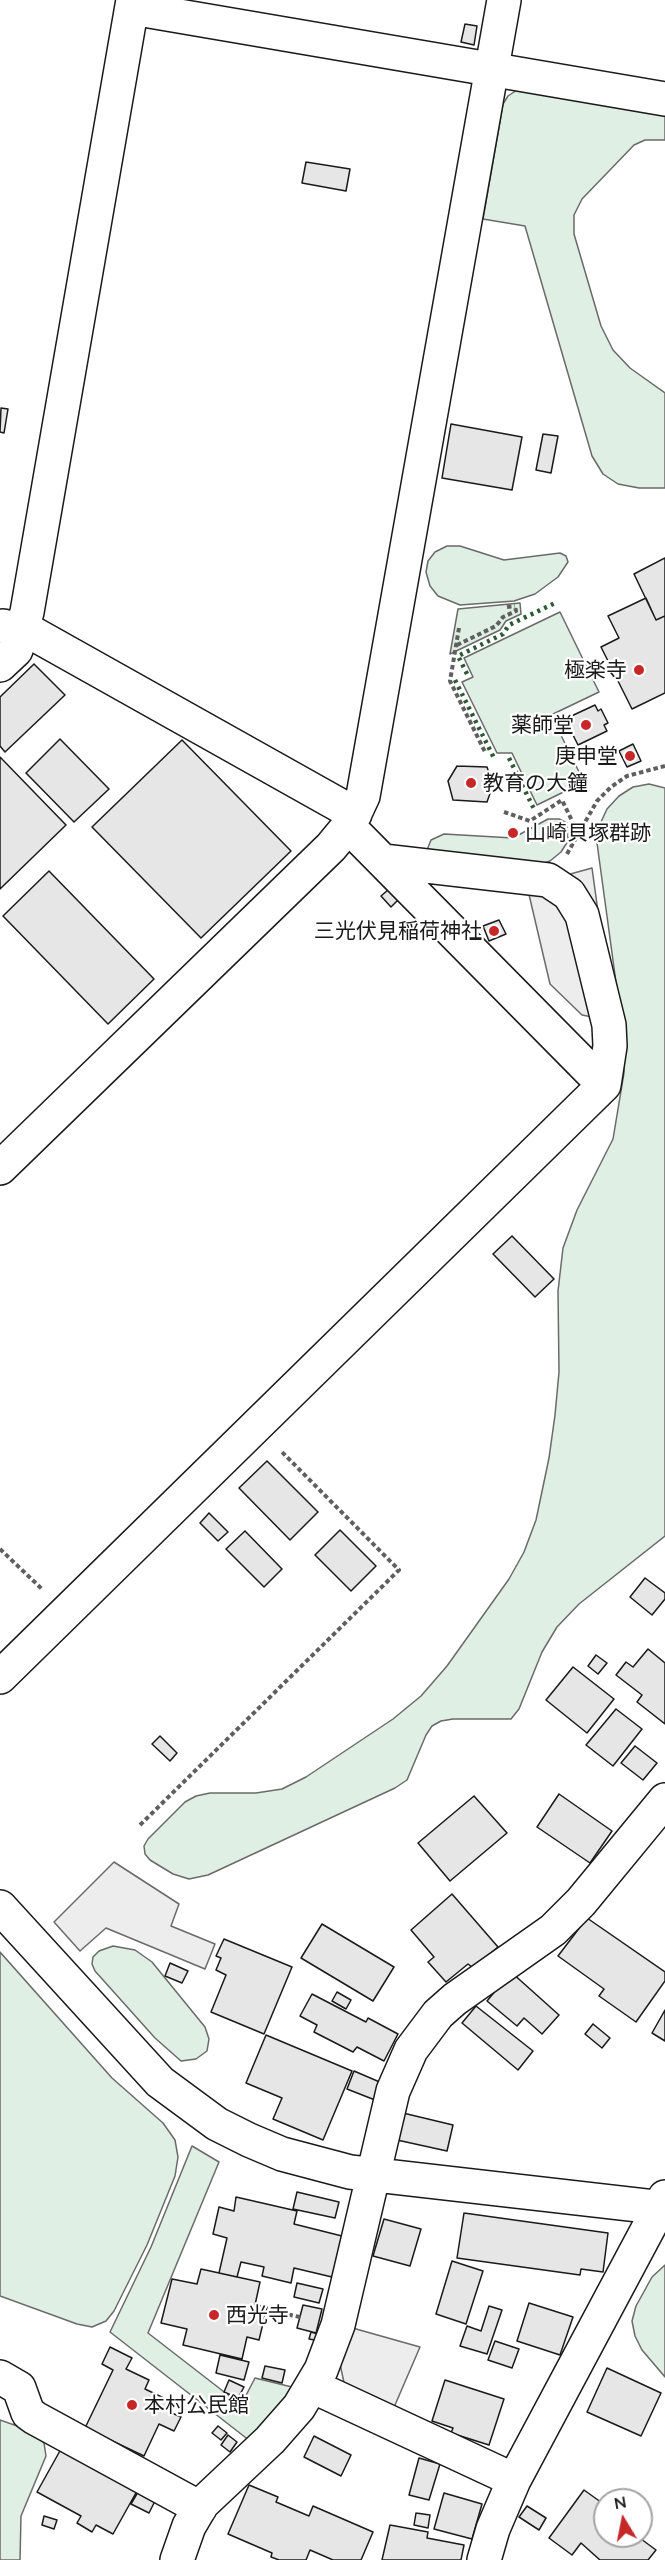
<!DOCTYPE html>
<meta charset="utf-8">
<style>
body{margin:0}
#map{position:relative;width:665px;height:2560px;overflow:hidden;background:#fff;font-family:Lato,sans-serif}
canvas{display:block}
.north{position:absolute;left:593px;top:2488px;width:60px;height:60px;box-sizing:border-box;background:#fff;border:2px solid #a3a3a3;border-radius:50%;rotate:350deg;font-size:16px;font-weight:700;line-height:24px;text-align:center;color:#1a1a1a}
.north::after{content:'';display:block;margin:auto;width:21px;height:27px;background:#c62828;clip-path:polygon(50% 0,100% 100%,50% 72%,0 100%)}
</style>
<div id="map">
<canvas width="665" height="2560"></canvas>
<div class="north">N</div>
</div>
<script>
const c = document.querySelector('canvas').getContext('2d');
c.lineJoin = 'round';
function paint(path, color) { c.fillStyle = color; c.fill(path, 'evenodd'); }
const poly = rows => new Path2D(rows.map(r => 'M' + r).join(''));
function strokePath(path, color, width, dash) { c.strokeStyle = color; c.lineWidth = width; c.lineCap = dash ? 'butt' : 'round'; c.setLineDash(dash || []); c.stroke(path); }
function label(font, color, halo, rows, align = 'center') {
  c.font = font + ' Lato,"Noto Sans JP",sans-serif'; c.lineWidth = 4.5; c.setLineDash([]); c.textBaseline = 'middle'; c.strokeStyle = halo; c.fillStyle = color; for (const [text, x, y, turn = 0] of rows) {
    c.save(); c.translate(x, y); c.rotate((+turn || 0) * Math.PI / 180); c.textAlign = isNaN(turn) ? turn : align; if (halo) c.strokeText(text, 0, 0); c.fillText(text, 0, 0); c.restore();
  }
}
const green = poly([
 [517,90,665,111,665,140,645,140,634,145,582,199,574,215,574,234,601,326,613,350,630,368,665,393,665,488,639,488,618,484,603,474,592,456,525,226,483,219,503,104,508,96,517,90],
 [447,546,460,546,504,560,560,553,566,556,568,562,558,577,535,594,514,601,460,605,438,596,430,586,426,572,428,561,435,552,447,546],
 [520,603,521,614,506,621,500,630,450,654,458,609,520,603],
 [560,612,599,692,551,715,584,782,537,805,512,753,497,753,462,682,473,677,464,658,560,612],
 [649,784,665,788,665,1536,579,1604,557,1627,542,1652,519,1709,511,1719,453,1719,441,1721,432,1726,426,1735,407,1780,395,1788,208,1875,189,1879,173,1874,150,1860,145,1854,144,1846,148,1839,185,1802,196,1796,210,1793,256,1793,282,1789,306,1777,393,1719,421,1696,447,1666,509,1579,524,1552,536,1520,549,1458,555,1415,559,1372,558,1291,563,1248,577,1210,613,1139,624,1073,624,1041,597,843,600,824,607,809,619,796,633,787,649,784],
 [548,819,559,819,567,823,568,841,561,852,550,861,534,867,427,850,431,840,444,834,513,838,548,819],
 [113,1946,135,1950,152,1962,205,2027,209,2039,207,2051,196,2059,181,2061,155,2038,95,1971,92,1964,93,1957,99,1951,113,1946],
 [0,1952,112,2078,163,2123,175,2140,178,2157,175,2176,147,2245,114,2311,106,2321,92,2327,77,2324,0,2296,0,1952],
 [192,2146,219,2162,148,2333,241,2405,255,2378,296,2388,250,2441,110,2332,151,2247,192,2146],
 [665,2265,665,2377,642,2350,635,2336,632,2321,636,2306,652,2277,665,2265],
 [0,2420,34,2432,44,2443,46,2456,21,2516,20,2560,0,2560,0,2420]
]);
paint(green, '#e0efe3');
strokePath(green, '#6a6a6a', 1.5);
const parking = poly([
 [592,868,613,1021,582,1015,550,984,527,886,592,868],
 [114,1862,179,1904,171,1926,215,1944,205,1969,106,1928,80,1951,54,1922,114,1862],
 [349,2327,420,2347,392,2412,346,2392,340,2364,349,2327]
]);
paint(parking, '#ededed');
strokePath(parking, '#6a6a6a', 1.5);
const building = poly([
 [465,24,477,26,474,45,461,42,465,24],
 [306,162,350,169,346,191,302,183,306,162],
 [1,408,8,409,4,433,0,432,1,408],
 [451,424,522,437,512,490,442,478,451,424],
 [543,434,558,436,551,473,536,470,543,434],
 [665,558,665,616,656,620,634,574,665,558],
 [646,598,656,620,665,616,665,693,632,709,601,647,619,638,608,616,646,598],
 [34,664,65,695,5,752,0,746,0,697,34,664],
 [595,705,598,711,601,709,608,723,604,725,607,731,578,745,565,719,595,705],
 [60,739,109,789,74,822,26,773,60,739],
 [182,740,291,851,201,938,92,827,182,740],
 [633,744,641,761,627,767,619,751,633,744],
 [0,757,66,825,0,889,0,757],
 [457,766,487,767,493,785,487,802,453,800,448,781,457,766],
 [49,871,154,979,108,1024,3,916,49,871],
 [389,889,399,899,391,907,381,896,389,889],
 [499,920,506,934,489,941,483,926,499,920],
 [512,1236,554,1279,535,1297,493,1254,512,1236],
 [267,1461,318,1512,290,1540,239,1488,267,1461],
 [209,1513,228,1532,218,1541,200,1523,209,1513],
 [340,1530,376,1566,351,1591,315,1555,340,1530],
 [245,1531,282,1569,264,1587,226,1549,245,1531],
 [645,1578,665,1593,665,1599,652,1615,630,1597,645,1578],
 [648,1649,665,1663,665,1724,637,1702,642,1695,616,1675,626,1662,633,1667,648,1649],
 [596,1655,607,1663,598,1674,588,1666,596,1655],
 [573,1667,614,1699,587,1733,546,1700,573,1667],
 [616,1709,642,1729,613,1766,586,1745,616,1709],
 [160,1736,177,1753,170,1761,152,1744,160,1736],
 [635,1746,657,1763,643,1780,621,1763,635,1746],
 [559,1794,612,1831,590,1863,537,1827,559,1794],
 [474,1796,507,1833,450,1881,418,1843,474,1796],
 [452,1894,498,1947,473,1968,468,1964,446,1982,428,1962,434,1957,411,1930,452,1894],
 [587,1918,665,1972,665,1981,636,2022,599,1996,604,1989,558,1956,587,1918],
 [322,1924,394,1967,373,2001,301,1958,322,1924],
 [224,1939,292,1967,264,2034,211,2012,226,1975,216,1970,221,1958,216,1956,224,1939],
 [170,1963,188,1971,182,1983,165,1976,170,1963],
 [511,1972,559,2015,542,2034,524,2018,517,2026,487,2001,511,1972],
 [337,1992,351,2000,346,2009,332,2001,337,1992],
 [312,1994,366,2022,368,2018,398,2034,384,2061,357,2047,353,2052,314,2032,317,2025,300,2016,312,1994],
 [476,2006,533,2051,518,2070,462,2023,476,2006],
 [665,2010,665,2041,652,2033,665,2010],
 [593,2024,610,2038,602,2048,585,2034,593,2024],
 [266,2035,352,2071,323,2140,273,2119,282,2098,246,2083,266,2035],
 [354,2071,382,2083,375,2100,347,2089,354,2071],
 [403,2113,453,2125,447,2151,397,2140,403,2113],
 [297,2192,339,2202,335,2218,293,2209,297,2192],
 [236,2197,297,2211,294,2224,342,2236,332,2277,294,2268,291,2283,262,2276,264,2267,241,2262,237,2277,219,2273,227,2238,213,2234,219,2207,234,2211,236,2197],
 [464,2213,608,2233,603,2272,581,2269,580,2275,457,2258,464,2213],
 [384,2219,421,2229,410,2266,373,2256,384,2219],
 [452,2261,483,2271,466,2324,436,2314,452,2261],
 [201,2269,260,2282,255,2305,267,2307,259,2340,247,2337,242,2359,183,2345,187,2329,161,2323,172,2279,197,2284,201,2269],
 [297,2283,323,2289,319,2303,294,2297,297,2283],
 [529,2303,573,2317,560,2355,517,2341,529,2303],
 [303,2305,322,2309,316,2333,297,2328,303,2305],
 [489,2306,502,2310,487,2354,460,2346,467,2326,481,2331,489,2306],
 [311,2332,321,2335,320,2341,309,2339,311,2332],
 [495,2341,519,2349,512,2368,488,2360,495,2341],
 [110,2347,132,2358,126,2369,149,2380,145,2389,170,2401,165,2410,181,2417,174,2431,159,2424,144,2456,85,2428,113,2370,102,2364,110,2347],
 [220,2355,249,2362,244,2380,216,2373,220,2355],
 [265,2366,285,2370,282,2383,262,2378,265,2366],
 [607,2368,661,2393,641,2436,587,2412,607,2368],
 [229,2380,244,2387,238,2398,224,2392,229,2380],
 [445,2380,504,2399,489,2445,451,2433,453,2428,432,2421,445,2380],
 [218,2426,227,2433,221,2440,212,2433,218,2426],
 [228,2435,237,2442,230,2452,221,2445,228,2435],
 [314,2436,351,2455,341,2476,304,2457,314,2436],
 [61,2449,137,2491,113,2534,96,2525,92,2532,77,2523,81,2516,37,2492,61,2449],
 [419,2458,440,2464,429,2500,409,2495,419,2458],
 [249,2485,278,2497,276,2502,309,2516,313,2506,373,2532,361,2560,333,2560,310,2550,306,2560,279,2560,271,2557,272,2553,228,2534,249,2485],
 [584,2490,605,2505,605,2536,637,2536,656,2550,648,2560,600,2560,581,2543,572,2555,549,2538,584,2490],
 [138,2492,155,2501,149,2513,131,2504,138,2492],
 [444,2493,482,2504,472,2539,434,2529,444,2493],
 [527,2506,546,2518,539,2530,519,2517,527,2506],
 [416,2513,430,2515,428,2528,414,2525,416,2513],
 [44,2516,57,2520,54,2529,42,2525,44,2516],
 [390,2525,428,2532,427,2538,464,2545,461,2560,382,2560,390,2525]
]);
paint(building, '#e6e6e6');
strokePath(building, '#1a1a1a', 1.5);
const minor = poly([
 [132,8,665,99],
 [3,626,34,634,355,814],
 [0,665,16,650,27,612,133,0],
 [383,861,548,880,569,894,582,915,609,1025,610,1046,604,1085],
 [0,1168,331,847,350,824,363,796,504,0],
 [0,1677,604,1085,348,826],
 [0,1907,160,2082,217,2124,249,2140,282,2154,350,2172,665,2208],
 [0,2377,19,2388,28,2413,35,2418,200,2508],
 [312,2386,514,2480],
 [177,2560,189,2526,202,2504,270,2440,299,2407,321,2370,338,2325,393,2091,411,2050,438,2014,455,1999,553,1930,581,1902,665,1800],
 [484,2560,493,2529,514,2480,665,2197]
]);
strokePath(minor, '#1a1a1a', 36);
strokePath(poly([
 [507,607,515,606],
 [459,628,450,681,485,752],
 [457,645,496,626,503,617,516,611,515,606],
 [504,812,530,821,562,800,578,833],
 [567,854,597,801,611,787,627,776,665,766],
 [0,1549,43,1590],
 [140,1825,399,1570,280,1450],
 [281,2313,300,2317]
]), '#5f5f5f', 4, [4.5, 3]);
strokePath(minor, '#fff', 33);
strokePath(poly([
 [467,674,458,656,503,634,509,625,555,603],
 [455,680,494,758],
 [509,758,534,809]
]), '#2b5a34', 4.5, [3, 4.5]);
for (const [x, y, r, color] of [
 [639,670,6,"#c62828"],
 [586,725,6,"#c62828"],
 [630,756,6,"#c62828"],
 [471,783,6,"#c62828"],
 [513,833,6,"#c62828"],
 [494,931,6,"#c62828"],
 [214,2315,6,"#c62828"],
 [132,2405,6,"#c62828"]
]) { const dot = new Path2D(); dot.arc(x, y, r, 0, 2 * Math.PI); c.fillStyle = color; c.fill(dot); strokePath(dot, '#fff', 2); }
label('21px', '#1a1a1a', '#fff', [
 ["極楽寺",627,670],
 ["薬師堂",574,725],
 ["庚申堂",618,756],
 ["教育の大鐘",483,783,"left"],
 ["山崎貝塚群跡",525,833,"left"],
 ["三光伏見稲荷神社",482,931],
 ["西光寺",226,2315,"left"],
 ["本村公民館",144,2405,"left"]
], 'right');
</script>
